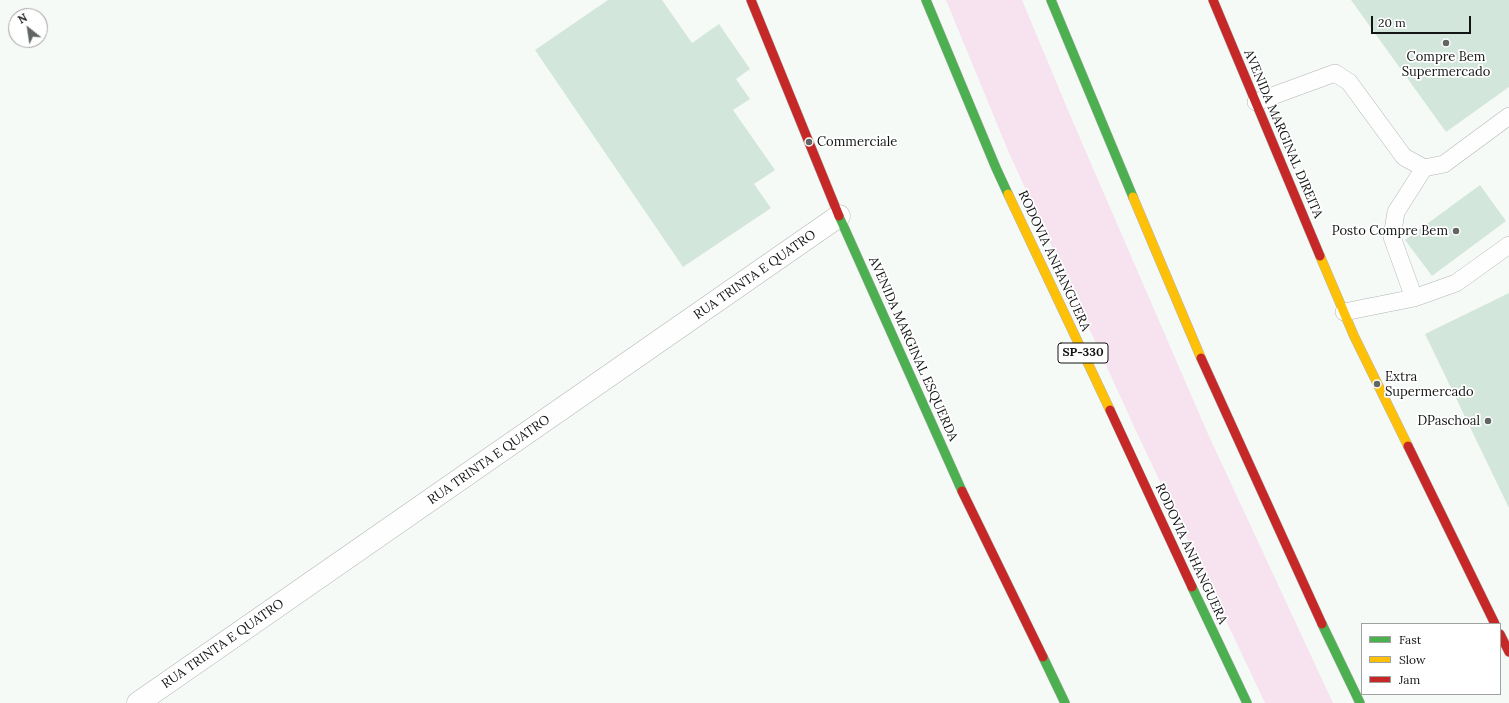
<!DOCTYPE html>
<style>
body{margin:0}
#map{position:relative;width:1509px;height:703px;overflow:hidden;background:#f5faf7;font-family:Lora,serif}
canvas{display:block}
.legend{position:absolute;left:1361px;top:623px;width:140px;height:72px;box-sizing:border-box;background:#fff;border:1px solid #a0a1a1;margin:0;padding:5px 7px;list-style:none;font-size:12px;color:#121513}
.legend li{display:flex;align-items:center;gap:8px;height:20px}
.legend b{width:20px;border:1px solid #a0a1a1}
.north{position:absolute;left:8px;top:8px;width:40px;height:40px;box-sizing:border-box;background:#fff;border:1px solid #a0a1a1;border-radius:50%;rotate:330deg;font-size:11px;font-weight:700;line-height:16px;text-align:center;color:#121513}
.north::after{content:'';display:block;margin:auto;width:14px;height:18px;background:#616563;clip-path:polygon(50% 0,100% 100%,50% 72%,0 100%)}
.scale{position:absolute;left:1371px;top:16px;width:100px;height:18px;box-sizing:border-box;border:2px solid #121513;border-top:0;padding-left:5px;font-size:12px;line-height:14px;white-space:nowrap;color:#121513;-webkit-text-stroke:3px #fff;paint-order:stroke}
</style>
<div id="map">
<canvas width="1509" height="703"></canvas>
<ul class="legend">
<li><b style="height:5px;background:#4caf50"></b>Fast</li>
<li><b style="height:5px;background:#ffc107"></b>Slow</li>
<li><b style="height:5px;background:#c62828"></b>Jam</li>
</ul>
<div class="north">N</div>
<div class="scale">20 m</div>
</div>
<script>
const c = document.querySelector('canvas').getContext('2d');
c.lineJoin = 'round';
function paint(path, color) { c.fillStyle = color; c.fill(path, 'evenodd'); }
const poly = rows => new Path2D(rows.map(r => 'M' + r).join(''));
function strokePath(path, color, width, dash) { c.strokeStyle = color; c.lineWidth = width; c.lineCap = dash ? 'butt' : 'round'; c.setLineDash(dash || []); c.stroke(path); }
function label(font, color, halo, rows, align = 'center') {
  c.font = font + ' Lora,serif'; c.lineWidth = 3.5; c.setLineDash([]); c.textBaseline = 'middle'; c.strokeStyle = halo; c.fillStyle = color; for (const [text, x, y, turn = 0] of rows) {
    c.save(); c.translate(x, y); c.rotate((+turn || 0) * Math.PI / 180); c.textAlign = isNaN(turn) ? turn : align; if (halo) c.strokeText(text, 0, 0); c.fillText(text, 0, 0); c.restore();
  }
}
paint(poly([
 [946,0,1022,0,1070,115,1208,434,1333,703,1265,703,1137,433,1009,153]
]), '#f7e2ef');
paint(poly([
 [608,0,662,0,692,43,719,24,750,69,736,79,750,99,733,110,775,170,754,184,771,208,683,267,535,50],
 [1351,0,1509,0,1509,87,1446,132],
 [1480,185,1506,221,1432,276,1405,240],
 [1509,293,1509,508,1425,334]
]), '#d3e6dc');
const lane = poly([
 [1256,102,1335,73,1349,82,1404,157,1424,168,1444,164,1509,116],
 [1414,298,1392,237,1396,212,1424,168],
 [1344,312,1414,298,1456,283,1509,245]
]);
const street = poly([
 [138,703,839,216]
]);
const fast = poly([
 [926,0,996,168,1008,194],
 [1051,0,1133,197],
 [839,216,962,491],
 [1192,587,1247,703],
 [1322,624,1360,703],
 [1043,657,1065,703]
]);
const slow = poly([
 [1008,194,1110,410],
 [1133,197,1201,358],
 [1320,256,1354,336,1408,446]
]);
const jam = poly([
 [751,0,839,216],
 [1213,0,1320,256],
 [1201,358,1322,624],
 [1110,410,1192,587],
 [1408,446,1495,624],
 [962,491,1043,657],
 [1500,634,1509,652]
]);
strokePath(lane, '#b4b7b5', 18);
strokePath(street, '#b4b7b5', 23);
strokePath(fast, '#b4b7b5', 10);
strokePath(slow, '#b4b7b5', 10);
strokePath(jam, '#b4b7b5', 10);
strokePath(lane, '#fefefe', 17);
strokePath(street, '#fefefe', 22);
strokePath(fast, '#4caf50', 9);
strokePath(slow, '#ffc107', 9);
strokePath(jam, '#c62828', 9);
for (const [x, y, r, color] of [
 [1446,43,4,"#616563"],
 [809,142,4,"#616563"],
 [1456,231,4,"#616563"],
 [1377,384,4,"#616563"],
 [1488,421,4,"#616563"]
]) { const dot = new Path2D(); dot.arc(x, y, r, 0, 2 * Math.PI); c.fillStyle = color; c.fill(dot); strokePath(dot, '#fff', 1.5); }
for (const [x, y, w] of [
 [1083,353,50]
]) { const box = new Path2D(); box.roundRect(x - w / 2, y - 10, w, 20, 3); c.fillStyle = '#fff'; c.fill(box); strokePath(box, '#121513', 1); }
label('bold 12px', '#121513', null, [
 ["SP-330",1083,353]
]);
label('13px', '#121513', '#fff', [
 ["Compre Bem",1446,57,"center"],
 ["Supermercado",1446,72,"center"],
 ["Commerciale",817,142],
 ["Posto Compre Bem",1448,231,"right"],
 ["Extra",1385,377],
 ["Supermercado",1385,392],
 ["DPaschoal",1480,421,"right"]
], 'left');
label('13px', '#121513', '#fff', [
 ["AVENIDA MARGINAL DIREITA",1283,134,67],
 ["RODOVIA ANHANGUERA",1054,261,65],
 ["RUA TRINTA E QUATRO",755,275,-35],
 ["AVENIDA MARGINAL ESQUERDA",913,349,66],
 ["RUA TRINTA E QUATRO",489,460,-35],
 ["RODOVIA ANHANGUERA",1191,554,65],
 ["RUA TRINTA E QUATRO",223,644,-35]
]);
</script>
